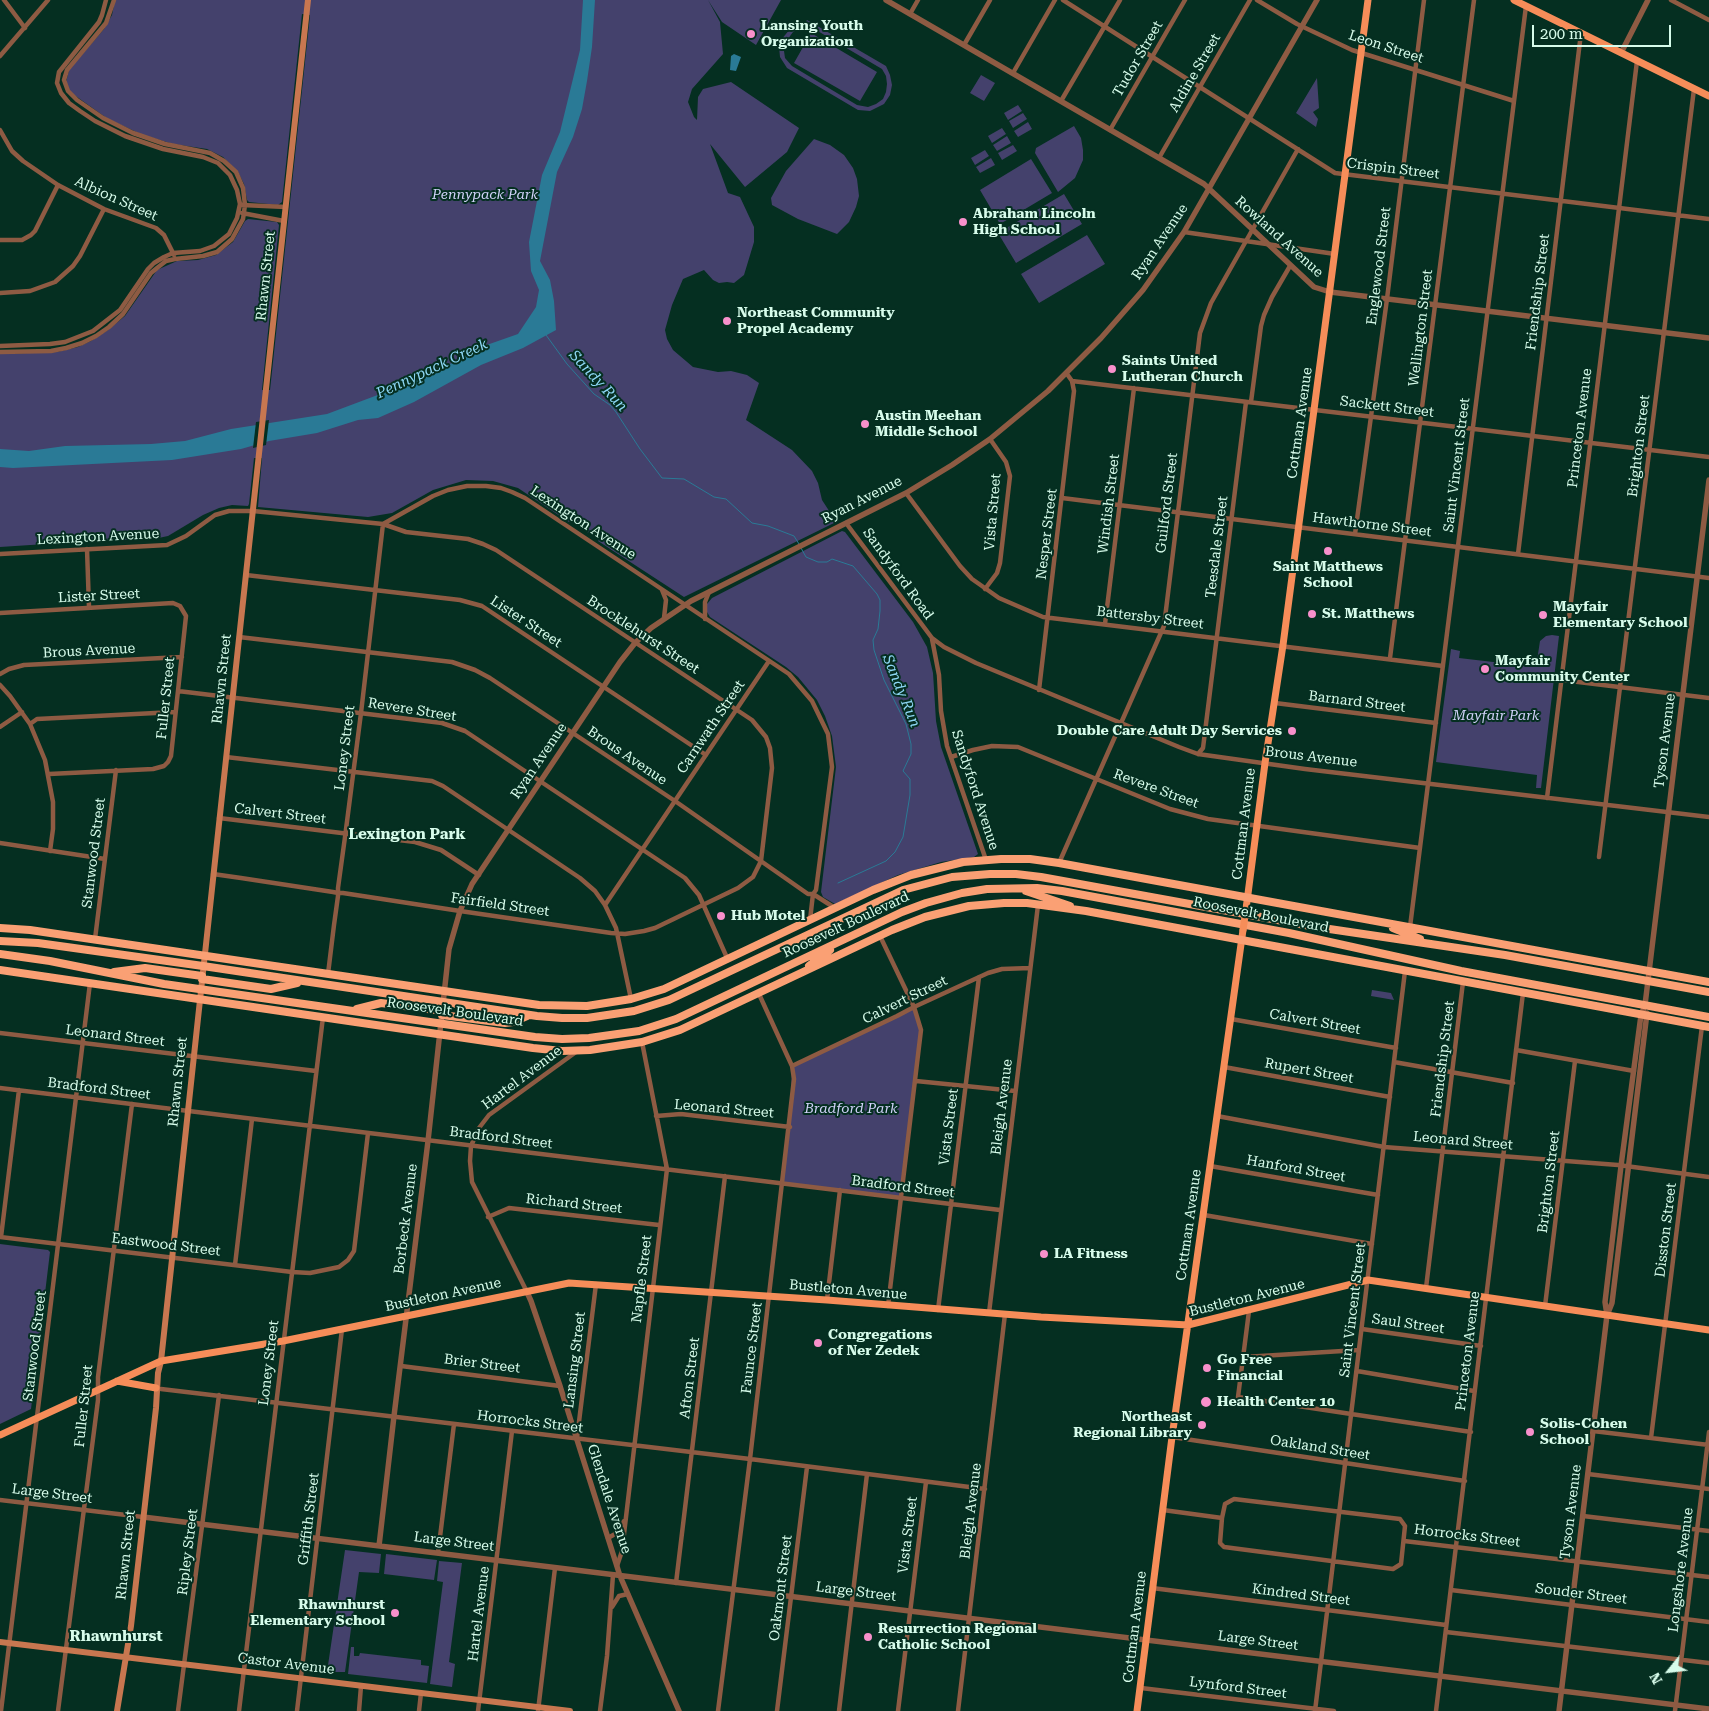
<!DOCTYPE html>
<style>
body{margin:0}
#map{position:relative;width:1709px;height:1711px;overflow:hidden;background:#052f21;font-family:"Roboto Serif",serif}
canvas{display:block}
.north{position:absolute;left:1644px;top:1646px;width:50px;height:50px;-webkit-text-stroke:4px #052f21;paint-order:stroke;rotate:241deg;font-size:14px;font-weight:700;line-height:20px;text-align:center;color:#d7fceb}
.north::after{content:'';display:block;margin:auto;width:18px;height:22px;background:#d7fceb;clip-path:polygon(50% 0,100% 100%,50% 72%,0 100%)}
.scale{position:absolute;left:1532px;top:25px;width:139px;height:22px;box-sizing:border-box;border:2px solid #d7fceb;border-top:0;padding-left:6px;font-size:15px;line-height:18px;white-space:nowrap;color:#d7fceb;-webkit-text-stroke:4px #052f21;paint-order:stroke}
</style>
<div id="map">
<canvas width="1709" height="1711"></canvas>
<div class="north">N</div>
<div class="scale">200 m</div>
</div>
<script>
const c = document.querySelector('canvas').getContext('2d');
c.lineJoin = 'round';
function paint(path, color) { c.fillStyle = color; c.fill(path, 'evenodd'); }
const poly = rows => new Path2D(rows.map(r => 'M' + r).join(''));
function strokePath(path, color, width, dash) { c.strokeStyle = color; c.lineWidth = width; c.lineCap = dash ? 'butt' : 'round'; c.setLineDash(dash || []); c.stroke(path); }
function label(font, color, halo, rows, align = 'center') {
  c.font = font + ' "Roboto Serif",serif'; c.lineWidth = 4; c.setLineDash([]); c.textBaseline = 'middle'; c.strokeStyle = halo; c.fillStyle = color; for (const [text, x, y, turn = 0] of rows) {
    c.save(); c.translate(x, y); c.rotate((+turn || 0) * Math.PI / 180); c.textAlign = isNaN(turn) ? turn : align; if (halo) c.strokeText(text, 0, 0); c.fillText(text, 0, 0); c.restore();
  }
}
paint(poly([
 [115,0,781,0,756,45,722,22,708,0,720,22,723,54,692,89,688,102,694,117,697,120,698,97,703,89,731,82,799,128,787,152,745,187,710,144,728,193,740,197,754,227,754,242,744,275,734,283,727,282,719,283,713,280,704,270,683,279,672,305,665,330,667,339,673,350,693,367,718,372,731,371,747,375,759,383,746,420,792,450,812,471,818,483,822,500,835,520,834,523,684,597,598,541,599,540,571,521,569,522,518,488,493,481,466,480,433,490,392,513,368,517,258,507,262,458,254,458,249,504,248,506,232,505,219,508,203,515,168,536,149,540,107,540,0,547,0,354,57,352,78,347,91,341,108,330,125,316,157,270,177,261,198,260,216,255,233,242,245,221,248,219,277,222,279,225,262,390,270,390,310,15,302,14,282,202,278,205,249,202,247,200,244,184,238,172,223,157,207,149,173,144,143,135,108,119,70,92,66,82,69,70,104,29,112,15],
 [807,20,886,66,890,75,892,85,890,95,884,104,870,111,858,110,787,68,780,57,779,47,781,40,790,29,797,25,805,23],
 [805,28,816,30,882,69,886,76,887,84,886,92,883,99,876,104,868,107,857,105,792,66,785,58,784,51,785,43,793,32],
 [811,33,877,72,860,101,794,63],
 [981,75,995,83,984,101,970,93],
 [1317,78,1319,108,1313,112,1318,119,1316,127,1296,113],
 [1018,105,1022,111,1008,120,1004,113],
 [1023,113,1027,119,1013,128,1009,121],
 [1028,122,1032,129,1018,137,1014,131],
 [1074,126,1081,138,1083,150,1083,160,1075,178,1058,192,1035,153,1036,148],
 [1002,128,1006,134,992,143,988,136],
 [1007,136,1011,143,997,151,993,145],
 [814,139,830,145,844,155,853,168,857,179,859,196,856,207,849,222,837,234,798,219,772,205,771,198,786,171],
 [1013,145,1017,151,1002,160,998,153],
 [985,150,989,156,975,165,971,158],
 [991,158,995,165,980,173,976,167],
 [1031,159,1052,193,1000,224,980,190],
 [1064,194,1082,224,1016,263,998,233],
 [1087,235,1105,264,1039,303,1021,274],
 [842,531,845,532,913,622,927,647,933,673,936,721,941,747,978,854,974,857,941,862,898,875,835,904,823,897,821,892,836,767,832,736,825,716,817,700,798,677,786,667,710,617,707,612,707,604,712,598],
 [1552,635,1559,636,1541,788,1536,788,1537,775,1436,762,1451,649,1460,651,1459,658,1536,667,1540,641,1546,636],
 [1372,990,1391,993,1394,1000,1371,996],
 [914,1007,921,1030,900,1198,783,1183,790,1127,792,1066],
 [0,1244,48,1250,50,1252,31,1409,0,1424],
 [345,1550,381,1554,379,1573,359,1572,345,1672,327,1672],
 [386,1554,437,1560,434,1580,384,1574],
 [439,1561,462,1563,449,1662,455,1664,452,1687,430,1684,443,1582,437,1581],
 [351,1647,354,1647,354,1656,359,1656,360,1653,421,1660,421,1665,429,1666,427,1683,348,1674]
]), '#44416c');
paint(poly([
 [583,0,595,0,592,47,587,81,582,109,573,137,557,172,540,261,550,280,554,301,556,330,523,348,481,365,414,402,378,418,358,420,317,433,269,441,241,449,172,460,13,468,0,467,0,449,29,451,65,446,151,444,185,441,231,429,327,414,399,387,441,369,481,347,518,334,536,307,539,290,531,271,529,242,542,175,560,132,580,50],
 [734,54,741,57,736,71,730,70,731,56]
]), '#2a7a96');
paint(poly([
 [269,420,266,445,253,448,256,422]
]), '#052f21');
strokePath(poly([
 [546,335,567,364,594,394,610,405,616,412,640,449,662,478,684,479,714,497,726,499,752,523,768,526,794,536,799,544],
 [801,548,806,557,818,562,827,562,832,559,853,566,877,594,880,600,880,611,878,629,873,640,874,650,884,680,906,724,911,744,911,754,903,771,910,779,910,795,903,837,895,852,886,861,838,883]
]), '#2a7a96', 1);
strokePath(poly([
 [4,0,25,28],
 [1063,0,1335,173,1709,219],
 [1257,0,1297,24,1352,50,1514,101],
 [1671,0,1709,20],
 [910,14,918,0],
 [964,45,990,0],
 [0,56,48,0],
 [1013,73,1055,0],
 [1061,101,1120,0],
 [0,130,12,151,23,161,58,185,104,209,156,228,164,235,174,255],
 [1110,130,1185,0],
 [1159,158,1250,0],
 [242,205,286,207],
 [242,213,284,221],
 [1184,232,1335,254],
 [0,240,22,240,31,235,35,231,58,185],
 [0,293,30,291,55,282,73,266,80,256,104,209],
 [0,346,50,344,65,342,93,331,120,310,148,269,154,263,164,257,173,253,200,251,214,246,229,234,237,218,240,204,237,190,230,175,218,163,203,157,163,149,125,136,95,121,80,111,69,103,61,93,57,83,59,72,99,22,102,15,106,0],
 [0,352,51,351,66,348,82,343,96,336,109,327,123,314,151,273,157,268,166,261,175,259,203,256,217,252,232,239,243,219,245,205,243,188,236,172,224,161,210,153,165,144,133,133,103,118,77,100,68,91,64,80,67,70,106,23,114,0],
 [1067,374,1072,381,1709,457],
 [1251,402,1261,326,1264,315,1272,297,1290,266],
 [906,493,960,566,972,579,999,598,1043,617,1443,666],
 [1062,498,1709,578],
 [846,523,932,638,944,647,976,663,1179,747,1198,754,1305,769,1709,817],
 [1355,534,1387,299,1424,0],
 [87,549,89,607],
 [0,554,167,545,186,536,215,515,229,511,253,511,383,524,433,496,448,490,467,486,486,486,501,488,512,492,525,498,789,674,812,701,828,734,832,767,816,890,813,894,810,920],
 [1518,554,1581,33],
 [246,575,460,600,482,606,706,755],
 [985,589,997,573,1000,563,1010,476,1006,462,990,439],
 [662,590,666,600,664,618],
 [0,613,173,603,180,606,186,616,171,756,168,762,164,766,153,769,49,774],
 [705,619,705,602,709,592],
 [1105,624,1134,388],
 [239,637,452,662,475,670,490,678,675,801,808,894,813,894,835,908],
 [932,639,939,675,941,711,947,746,986,860],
 [1390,658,1474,0],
 [0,674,9,669,24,665,182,657],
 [1562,680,1709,698],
 [0,685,10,696,30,724,45,760,53,802,53,829,50,851],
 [1039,690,1070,425,1074,391,1072,381],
 [178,691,442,723,465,731,685,878,699,895,728,960],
 [1275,703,1436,723],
 [30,724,37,719,175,712],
 [0,727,22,712],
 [1198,754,1203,748,1246,402],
 [226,757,432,781,443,786,580,878,595,891,605,905,616,928,631,999],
 [951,757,973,750,992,746,1018,747,1170,809,1208,819,1420,848],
 [1547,798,1637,61],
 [219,818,415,842,441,850,479,875],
 [0,843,105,859],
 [1599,857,1694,89],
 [1059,863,1164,626,1200,333,1211,303,1298,149],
 [213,874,241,878,333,892,338,893,343,893,460,911,611,933,625,934,644,931,655,928,738,888,753,877,761,861,772,768,770,748,766,737,752,720,496,550,483,544,468,539,406,532,383,524,361,713,345,837,338,888,338,896,334,925,328,974],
 [605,905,769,661],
 [1410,927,1526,6],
 [880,936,914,1007,921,1030,888,1306],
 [95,939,116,770],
 [1231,1019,1396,1048],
 [0,1033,316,1071],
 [1516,1050,1634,1071],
 [1394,1062,1513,1083],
 [792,1066,897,1016,914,1007,988,973,1002,969,1030,968],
 [1224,1067,1390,1097],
 [916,1081,1015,1091],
 [0,1088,1000,1210],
 [656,1116,681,1114,790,1127],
 [1217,1116,1384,1147,1618,1165,1709,1177],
 [1210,1166,1378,1195],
 [1204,1215,1372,1244],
 [488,1217,509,1208,659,1225],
 [0,1237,292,1272,310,1273,339,1267,348,1260,354,1251,368,1133],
 [1,1237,19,1090],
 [235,1265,252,1119],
 [1426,1288,1463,982],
 [526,1290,472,1182,470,1161,471,1146,479,1128,489,1115,576,1052],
 [827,1300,840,1190],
 [1545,1306,1575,1061],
 [938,1310,979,977],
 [1249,1311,1238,1397,1471,1432],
 [989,1313,1038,905],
 [1362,1329,1481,1346],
 [1244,1357,1359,1350],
 [401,1366,560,1386],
 [1357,1371,1474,1391],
 [161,1389,750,1459,985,1489],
 [1593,1431,1709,1445],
 [1172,1437,1465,1481],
 [577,1438,596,1284],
 [1651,1438,1702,1026],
 [1588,1474,1709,1489],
 [1234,1499,1400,1519,1405,1526,1401,1564,1393,1569,1224,1547,1220,1543,1222,1518,1225,1504,1234,1499],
 [0,1500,143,1517],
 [1163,1510,1222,1518],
 [1583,1516,1709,1531],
 [608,1538,615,1534,624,1521],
 [1404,1541,1709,1577],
 [438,1553,454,1424],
 [617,1566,622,1551,667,1169,642,1042],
 [676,1583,725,1176],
 [1152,1588,1446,1625],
 [1451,1590,1709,1622],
 [612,1607,619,1596,628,1594],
 [1446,1632,1709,1663],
 [1141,1688,1334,1711],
 [1,1711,90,983],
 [58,1711,98,1400,98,1377,132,1104],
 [178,1711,219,1395],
 [239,1711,323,1017],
 [297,1711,342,1329],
 [359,1711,361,1686],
 [419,1711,421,1693],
 [478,1711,512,1431],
 [538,1711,555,1568],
 [600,1711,607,1656,613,1575],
 [718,1711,750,1459,794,1079,792,1066,759,994],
 [777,1711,807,1467],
 [839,1711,867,1474],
 [898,1711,926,1482],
 [958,1711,1005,1314],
 [1315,1711,1405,971],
 [1436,1711,1523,993],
 [1675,1711,1709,1432]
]), '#8e5b43', 4.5);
strokePath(poly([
 [886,0,1204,184,1314,287,1330,292,1709,338],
 [1621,53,1648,0],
 [526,1290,531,1301,560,1386,620,1576,679,1711],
 [1608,1313,1612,1303,1647,1013],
 [143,1517,1709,1709],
 [379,1546,394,1416,428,1141,449,949,460,911,472,884,620,662,635,643,651,628,691,601,906,493,952,465,990,439,1048,391,1101,338,1143,290,1184,232,1317,0],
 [1559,1711,1607,1315,1605,1302,1621,1166,1641,1015,1645,1005,1709,480]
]), '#8e5b43', 5.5);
strokePath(poly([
 [0,1642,570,1711],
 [117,1711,131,1626,156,1408,158,1373,161,1361,308,0]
]), '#c87750', 6);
strokePath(poly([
 [1514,0,1709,96],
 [1246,909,1265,763,1283,645,1368,0],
 [117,1381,156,1388],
 [0,1435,161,1361,283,1341,569,1283,827,1300,1041,1317,1188,1325,1368,1280,1709,1330],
 [1137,1711,1172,1437,1243,930]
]), '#f68d59', 7);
strokePath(poly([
 [1026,891,1070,906],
 [0,928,30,930,539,1005,587,1006,631,999,664,989,873,890,911,875,963,862,1001,859,1030,859,1059,863,1709,982],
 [1393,928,1420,939],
 [0,941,38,943,203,966,537,1016,562,1018,587,1018,634,1011,669,1000,903,890,952,877,990,874,1016,874,1041,877,1316,927,1505,955,1709,992],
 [0,954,50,961,164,984,535,1037,562,1039,589,1038,639,1031,676,1019,902,912,926,903,962,893,987,889,1037,888,1062,891,1289,933,1461,971,1709,1017],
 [809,966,830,950],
 [0,970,533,1048,562,1051,590,1050,642,1042,680,1030,892,930,925,917,969,906,1004,903,1027,903,1086,911,1709,1027],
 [114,972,145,968,202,976],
 [202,979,271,989,297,983],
 [357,1009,381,1003,443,1011],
 [442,1015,505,1023,513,1022,527,1016]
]), '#faa074', 8);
strokePath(poly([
 [1243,930,1246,909]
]), '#f68d59', 7);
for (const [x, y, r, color] of [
 [751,34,5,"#f890cb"],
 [963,222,5,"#f890cb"],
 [727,321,5,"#f890cb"],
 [1112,369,5,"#f890cb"],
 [865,424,5,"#f890cb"],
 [1328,551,5,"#f890cb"],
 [1312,614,5,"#f890cb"],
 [1543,615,5,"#f890cb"],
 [1485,669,5,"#f890cb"],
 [1292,731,5,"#f890cb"],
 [721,916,5,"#f890cb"],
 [1044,1254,5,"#f890cb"],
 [818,1343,5,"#f890cb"],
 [1207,1368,5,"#f890cb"],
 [1206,1402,6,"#f890cb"],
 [1202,1425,5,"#f890cb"],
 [1530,1432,5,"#f890cb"],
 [395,1613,5,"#f890cb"],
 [868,1637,5,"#f890cb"]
]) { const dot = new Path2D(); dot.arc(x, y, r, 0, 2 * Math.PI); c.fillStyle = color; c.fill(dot); strokePath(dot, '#052f21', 2); }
label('bold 14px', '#d7fceb', '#052f21', [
 ["Lansing Youth",761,26],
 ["Organization",761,42],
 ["Abraham Lincoln",973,214],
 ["High School",973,230],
 ["Northeast Community",737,313],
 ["Propel Academy",737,329],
 ["Saints United",1122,361],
 ["Lutheran Church",1122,377],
 ["Austin Meehan",875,416],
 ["Middle School",875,432],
 ["Saint Matthews",1328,567,"center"],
 ["School",1328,583,"center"],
 ["Mayfair",1553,607],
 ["Elementary School",1553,623],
 ["St. Matthews",1322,614],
 ["Mayfair",1495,661],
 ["Community Center",1495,677],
 ["Double Care Adult Day Services",1282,731,"right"],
 ["Hub Motel",731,916],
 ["LA Fitness",1054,1254],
 ["Congregations",828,1335],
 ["of Ner Zedek",828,1351],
 ["Go Free",1217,1360],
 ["Financial",1217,1376],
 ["Health Center 10",1217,1402],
 ["Northeast",1192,1417,"right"],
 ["Regional Library",1192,1433,"right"],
 ["Solis-Cohen",1540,1424],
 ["School",1540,1440],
 ["Rhawnhurst",385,1605,"right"],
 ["Elementary School",385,1621,"right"],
 ["Resurrection Regional",878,1629],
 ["Catholic School",878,1645]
], 'left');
label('14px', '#d7fceb', '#052f21', [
 ["Leon Street",1386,47,18],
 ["Tudor Street",1138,59,-60],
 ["Aldine Street",1195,73,-60],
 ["Crispin Street",1393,169,7],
 ["Albion Street",116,199,24],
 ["Rowland Avenue",1279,237,42],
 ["Ryan Avenue",1160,242,-56],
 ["Englewood Street",1379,266,-83],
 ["Rhawn Street",266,276,-84],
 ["Friendship Street",1538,292,-83],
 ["Wellington Street",1421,328,-83],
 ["Sackett Street",1387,407,7],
 ["Cottman Avenue",1300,423,-82],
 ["Princeton Avenue",1580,428,-83],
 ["Brighton Street",1639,446,-83],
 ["Saint Vincent Street",1457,465,-83],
 ["Ryan Avenue",862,500,-27],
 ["Guilford Street",1167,503,-83],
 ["Windish Street",1109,504,-83],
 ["Vista Street",993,512,-85],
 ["Lexington Avenue",583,523,33],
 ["Hawthorne Street",1372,525,7],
 ["Nesper Street",1047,534,-83],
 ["Lexington Avenue",98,537,-3],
 ["Teesdale Street",1217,547,-83],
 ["Sandyford Road",898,574,54],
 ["Lister Street",99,596,-3],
 ["Battersby Street",1150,618,7],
 ["Lister Street",526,622,33],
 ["Brocklehurst Street",643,635,33],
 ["Brous Avenue",89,651,-3],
 ["Rhawn Street",222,679,-84],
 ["Fuller Street",166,698,-84],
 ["Barnard Street",1357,702,7],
 ["Revere Street",412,710,9],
 ["Carnwath Street",711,727,-56],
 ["Tyson Avenue",1665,741,-83],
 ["Loney Street",345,748,-83],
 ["Brous Avenue",627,756,34],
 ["Brous Avenue",1311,757,7],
 ["Ryan Avenue",539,761,-56],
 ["Revere Street",1156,789,20],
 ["Sandyford Avenue",975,790,72],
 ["Calvert Street",280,814,7],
 ["Cottman Avenue",1244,824,-83],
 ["Stanwood Street",94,853,-83],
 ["Fairfield Street",500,905,8],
 ["Roosevelt Boulevard",1261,915,11],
 ["Roosevelt Boulevard",846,925,-25],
 ["Calvert Street",905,1000,-26],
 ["Roosevelt Boulevard",455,1012,8],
 ["Calvert Street",1315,1022,10],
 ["Leonard Street",115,1036,7],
 ["Friendship Street",1443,1059,-83],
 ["Rupert Street",1309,1071,10],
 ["Hartel Avenue",522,1078,-37],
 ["Rhawn Street",178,1082,-84],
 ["Bradford Street",99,1089,7],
 ["Bleigh Avenue",1002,1107,-83],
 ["Leonard Street",724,1109,5],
 ["Vista Street",949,1127,-83],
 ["Bradford Street",501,1138,7],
 ["Leonard Street",1463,1141,5],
 ["Hanford Street",1296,1169,10],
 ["Brighton Street",1549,1182,-83],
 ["Bradford Street",903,1187,7],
 ["Richard Street",574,1204,6],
 ["Borbeck Avenue",406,1219,-83],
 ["Cottman Avenue",1189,1225,-82],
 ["Disston Street",1666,1230,-83],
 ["Eastwood Street",166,1245,7],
 ["Napfle Street",642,1279,-83],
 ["Bustleton Avenue",848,1290,5],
 ["Bustleton Avenue",443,1295,-12],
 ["Bustleton Avenue",1247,1298,-14],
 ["Saint Vincent Street",1353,1310,-83],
 ["Saul Street",1408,1324,8],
 ["Stanwood Street",35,1346,-83],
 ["Faunce Street",752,1348,-83],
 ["Princeton Avenue",1468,1351,-83],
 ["Lansing Street",575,1360,-83],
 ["Loney Street",269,1363,-83],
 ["Brier Street",482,1364,7],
 ["Afton Street",690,1378,-83],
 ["Fuller Street",84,1406,-84],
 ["Horrocks Street",530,1422,7],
 ["Oakland Street",1320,1448,9],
 ["Large Street",52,1494,7],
 ["Glendale Avenue",609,1499,72],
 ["Bleigh Avenue",971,1511,-83],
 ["Tyson Avenue",1571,1512,-83],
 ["Griffith Street",309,1519,-83],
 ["Vista Street",908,1535,-83],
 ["Horrocks Street",1467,1536,7],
 ["Large Street",454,1542,7],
 ["Ripley Street",188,1552,-83],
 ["Rhawn Street",126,1555,-84],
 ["Longshore Avenue",1681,1570,-83],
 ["Oakmont Street",781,1588,-83],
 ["Large Street",856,1592,7],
 ["Souder Street",1581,1594,7],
 ["Kindred Street",1301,1595,7],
 ["Hartel Avenue",479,1614,-83],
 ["Cottman Avenue",1135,1627,-83],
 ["Large Street",1258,1641,7],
 ["Castor Avenue",286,1664,7],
 ["Lynford Street",1238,1688,7]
]);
label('italic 14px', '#d2d2fa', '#052f21', [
 ["Pennypack Park",485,195],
 ["Mayfair Park",1496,716],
 ["Bradford Park",851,1109]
]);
label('italic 15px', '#8dd6f4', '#052f21', [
 ["Pennypack Creek",432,369,-25],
 ["Sandy Run",598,381,47],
 ["Sandy Run",901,691,68]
]);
label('bold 15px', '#d7fceb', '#052f21', [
 ["Lexington Park",407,835],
 ["Rhawnhurst",116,1637]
]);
</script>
